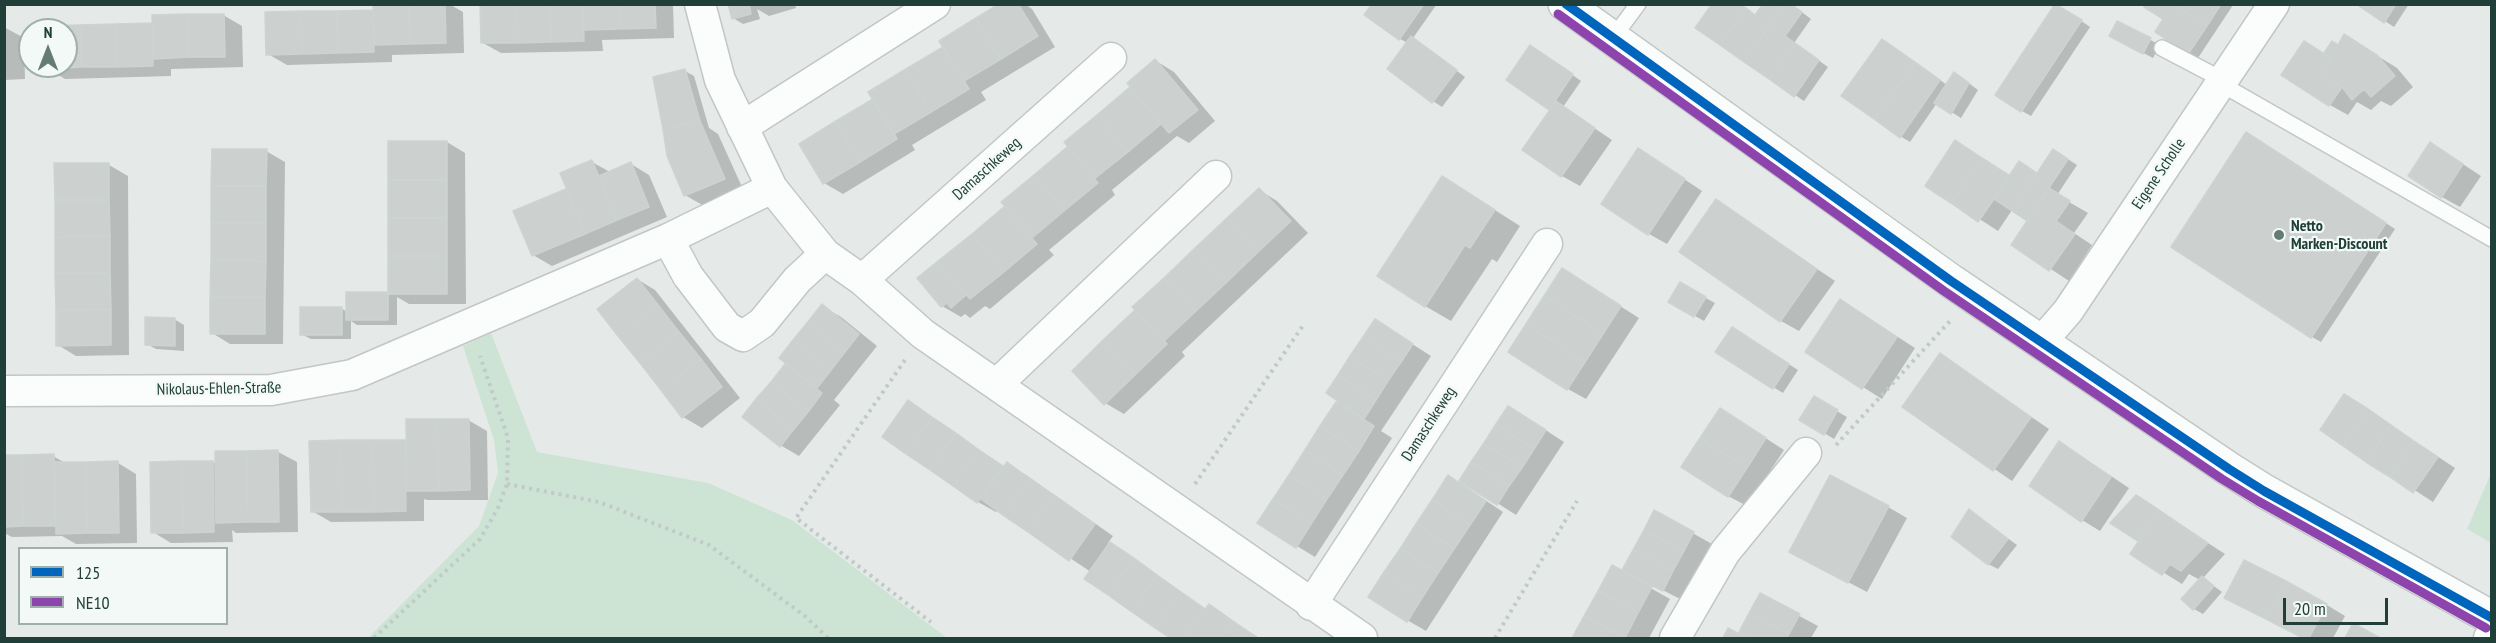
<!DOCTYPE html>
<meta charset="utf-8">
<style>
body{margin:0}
#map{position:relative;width:2496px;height:643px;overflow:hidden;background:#e5eae8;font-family:"PT Sans Narrow",sans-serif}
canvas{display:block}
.frame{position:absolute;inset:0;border:6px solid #203f38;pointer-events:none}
.legend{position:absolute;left:18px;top:547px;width:210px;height:78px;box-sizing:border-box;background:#f3f9f6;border:2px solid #9fafaa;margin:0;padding:8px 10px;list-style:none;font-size:18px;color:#203f38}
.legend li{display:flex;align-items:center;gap:12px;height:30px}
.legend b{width:30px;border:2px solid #9fafaa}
.north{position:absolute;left:18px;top:18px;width:60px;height:60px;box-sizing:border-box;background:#f3f9f6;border:2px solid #9fafaa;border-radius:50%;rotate:0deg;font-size:16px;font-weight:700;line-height:24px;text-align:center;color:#203f38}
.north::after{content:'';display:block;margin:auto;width:21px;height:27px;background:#657b76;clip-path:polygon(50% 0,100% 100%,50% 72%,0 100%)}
.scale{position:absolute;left:2283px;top:598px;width:105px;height:27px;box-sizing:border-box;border:3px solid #203f38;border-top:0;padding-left:8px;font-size:18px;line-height:21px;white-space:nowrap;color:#203f38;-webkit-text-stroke:4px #f3f9f6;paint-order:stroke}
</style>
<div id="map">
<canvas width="2496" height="643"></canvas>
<div class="frame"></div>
<ul class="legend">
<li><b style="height:8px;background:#0065bd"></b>125</li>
<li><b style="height:8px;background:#8e44ad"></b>NE10</li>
</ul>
<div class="north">N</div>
<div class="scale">20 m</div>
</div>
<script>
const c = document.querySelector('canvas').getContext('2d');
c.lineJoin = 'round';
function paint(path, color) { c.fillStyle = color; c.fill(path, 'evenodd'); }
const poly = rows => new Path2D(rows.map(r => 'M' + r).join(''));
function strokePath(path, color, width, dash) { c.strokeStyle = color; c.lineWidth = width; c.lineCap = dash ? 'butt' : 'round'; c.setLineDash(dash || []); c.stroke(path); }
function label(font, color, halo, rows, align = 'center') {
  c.font = font + ' "PT Sans Narrow",sans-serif'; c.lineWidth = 4.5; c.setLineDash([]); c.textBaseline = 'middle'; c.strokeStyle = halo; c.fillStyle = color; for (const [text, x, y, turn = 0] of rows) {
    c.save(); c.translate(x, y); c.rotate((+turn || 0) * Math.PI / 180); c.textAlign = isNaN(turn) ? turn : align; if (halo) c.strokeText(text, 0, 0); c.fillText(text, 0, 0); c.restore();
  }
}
paint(poly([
 [491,333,537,452,708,483,792,520,947,638,368,638,479,526,498,473,494,440,463,346],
 [2491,473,2491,543,2467,529]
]), '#cde4d5');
paint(poly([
 [374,4,449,4,463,12,464,53,392,55,392,62,287,65,268,54,267,14,375,11],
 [482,4,673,4,674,38,602,40,603,51,501,53,483,43],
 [729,4,795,4,796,8,769,16,757,9,760,19,743,24,733,18],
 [1002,4,1025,4,1032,9,1055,47,981,92,986,100,912,145,915,150,843,194,824,183,875,100],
 [1373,4,1437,4,1413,38,1465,77,1442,107,1433,101,1408,43,1400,39],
 [1791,4,1811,19,1794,43,1828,67,1804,101,1795,95,1756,17],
 [2147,4,2232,4,2233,5,2198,58,2157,32,2166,19],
 [2359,4,2409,4,2394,27],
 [2066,10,2090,27,2031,116,2022,111],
 [223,15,242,26,243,67,171,69,171,76,65,79,47,68,66,66,66,30,46,30,46,27,153,24],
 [2118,23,2160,45,2153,58,2120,41],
 [4,27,24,38,25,79,4,80],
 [2305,43,2325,54,2332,43,2338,46,2363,47,2397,68,2413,87,2391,106,2381,101,2371,110,2357,102,2348,115,2330,105],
 [1892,46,1947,85,1963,79,1978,90,1961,118,1937,103,1910,142,1900,136],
 [1540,52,1581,81,1563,107,1612,140,1580,186,1562,176,1552,110,1508,79],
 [1156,61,1174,72,1215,121,1189,143,1177,136,1112,190,1115,195,1049,250,1054,255,990,309,985,306,970,318,965,314,961,317,942,306,920,278,1007,206,1003,202,1069,147,1066,143,1133,87],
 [685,71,694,76,709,128,718,134,743,189,704,206,685,195],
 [2256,139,2395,229,2321,342,2312,337],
 [390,142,447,142,465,153,466,304,409,304,397,297,397,325,357,325,351,321,351,339,311,339,301,334,341,308,347,312,387,294,390,295],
 [1956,142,2011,177,2029,168,2038,174,2063,156,2077,165,2057,195,2088,213,2074,233,2092,245,2069,281,2013,244,2029,221,2012,210,1998,231,1927,185],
 [266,151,285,162,283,344,230,344,212,333],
 [2449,155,2481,176,2460,207,2442,197],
 [1657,161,1702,191,1667,244,1649,234],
 [592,162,610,172,631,164,649,175,667,217,552,266,533,255,515,212,568,190],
 [56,165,109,165,128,176,129,355,76,356,58,345],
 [1259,190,1277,201,1308,233,1182,352,1185,356,1124,414,1105,403],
 [1468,193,1520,226,1497,262,1492,259,1451,321,1425,306],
 [1716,201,1835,281,1799,331,1781,321],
 [1563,270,1639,318,1586,399,1568,389],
 [637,279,655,290,740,398,702,428,683,417],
 [1680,284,1715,303,1704,321,1670,302],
 [822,306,841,317,877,346,834,400,840,405,799,456,780,445,744,417,787,363],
 [1859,312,1915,348,1882,399,1807,352],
 [174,319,184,325,184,351,156,349,147,344],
 [1376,321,1431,356,1381,431,1392,438,1315,557,1259,523,1339,400],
 [1741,334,1798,370,1783,393,1773,387],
 [1941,355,2049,429,2012,481,1904,407],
 [1814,398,1847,417,1834,439,1801,419],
 [908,402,1005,467,1007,464,1026,475,1113,536,1108,543,1207,610,1210,606,1259,638,1173,638,1086,579,1091,572,998,510,996,512,978,502],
 [2363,407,2455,468,2433,502,2322,430],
 [1527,418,1564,442,1516,515,1461,480],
 [468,420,487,431,488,500,427,500,424,499,424,521,331,522,312,511,404,441,407,443],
 [1739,421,1784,450,1747,506,1728,496],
 [278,452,297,462,298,532,236,533,232,530,233,542,171,543,153,532,213,462,217,464],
 [2078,454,2129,488,2100,531,2082,520],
 [53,456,67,464,118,463,136,474,137,543,76,544,62,536,12,537,4,533,4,457],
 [1467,488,1503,512,1426,631,1407,620],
 [2146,503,2225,554,2203,578,2222,592,2203,614,2194,609,2200,580,2189,574,2182,584,2132,553,2140,541,2112,522],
 [1888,507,1907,518,1867,592,1810,562],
 [1970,511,2017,545,1998,569,1988,564],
 [1655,512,1712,544,1682,600,1643,580],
 [1613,567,1670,599,1649,638,1574,638],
 [1760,595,1818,626,1811,638,1753,638,1741,632],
 [2327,605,2345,616,2333,638,2304,638,2245,608]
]), '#0003');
const building = poly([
 [373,4,409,4,410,44,374,45,373,4],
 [409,4,445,4,446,43,410,44,409,4],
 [480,4,516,4,518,43,481,43,480,4],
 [516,4,550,4,551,42,518,43,516,4],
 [550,4,583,4,584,41,551,42,550,4],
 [583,4,619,4,620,29,584,30,583,4],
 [619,4,655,4,656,28,620,29,619,4],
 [728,4,749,4,751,14,732,19,728,4],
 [999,4,1018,4,1038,36,1001,59,976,18,999,4],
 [1372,4,1424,4,1399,40,1364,15,1372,4],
 [1712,4,1740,4,1746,8,1720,45,1695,28,1712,4],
 [1763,4,1785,4,1744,62,1720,45,1746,8,1755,15,1763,4],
 [1785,4,1791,4,1802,12,1785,36,1795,43,1769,79,1744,62,1785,4],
 [2055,4,2082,20,2021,112,1995,95,2055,4],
 [2145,4,2173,4,2207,26,2188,54,2155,32,2163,19,2144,7,2145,4],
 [2173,4,2221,4,2207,26,2173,4],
 [2356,4,2396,4,2384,23,2356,4],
 [373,10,374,52,338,53,337,11,373,10],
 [301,11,302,54,266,55,265,12,301,11],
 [301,11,337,11,338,53,302,54,301,11],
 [188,14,224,14,225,57,189,57,188,14],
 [188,14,189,57,153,59,152,15,188,14],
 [976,18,1001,59,964,81,939,41,976,18],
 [2117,21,2151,38,2143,54,2109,36,2117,21],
 [152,23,153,66,117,67,116,24,152,23],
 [116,24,117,67,81,67,80,25,116,24],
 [80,25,81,67,45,69,45,66,66,66,66,30,44,30,44,26,80,25],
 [2344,34,2378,56,2395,76,2371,97,2364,89,2352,100,2342,87,2322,74,2332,59,2324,53,2332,41,2338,45,2344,34],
 [1411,36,1457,70,1432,103,1387,69,1411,36],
 [1882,39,1915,62,1874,119,1841,96,1882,39],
 [2304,41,2332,59,2322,74,2342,87,2329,106,2281,75,2304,41],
 [1795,43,1819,60,1794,97,1769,79,1795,43],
 [1530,45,1573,74,1549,110,1506,80,1530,45],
 [943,47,969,89,931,112,906,69,943,47],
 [1155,59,1198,110,1169,133,1127,83,1155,59],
 [1915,62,1940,80,1900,138,1874,119,1915,62],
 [685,69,700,121,663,129,653,77,685,69],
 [906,69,931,112,894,134,868,92,906,69],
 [1954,72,1969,83,1951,114,1934,103,1954,72],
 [1130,87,1161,124,1128,152,1097,115,1130,87],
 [873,99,897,139,860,162,836,121,873,99],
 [1556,101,1595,128,1561,177,1522,150,1556,101],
 [1097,115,1128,152,1094,179,1064,142,1097,115],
 [700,121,725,179,684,196,667,156,663,129,700,121],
 [836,121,860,162,823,184,799,144,836,121],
 [2246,132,2386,223,2311,338,2171,247,2246,132],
 [1955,140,1982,158,1951,203,1925,186,1955,140],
 [388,141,447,141,447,180,388,180,388,141],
 [2430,142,2463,164,2441,198,2408,176,2430,142],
 [1067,147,1098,183,1064,211,1034,175,1067,147],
 [1638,148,1685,179,1648,235,1601,204,1638,148],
 [212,149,267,149,266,186,211,186,212,149],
 [2053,149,2068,159,2027,221,2012,211,2053,149],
 [1982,158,2010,176,1978,222,1951,203,1982,158],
 [592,160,617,220,585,234,560,173,592,160],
 [2019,161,2037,173,2012,211,1994,199,2019,161],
 [631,162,649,207,617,220,599,176,631,162],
 [54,163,109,163,109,200,55,200,54,163],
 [1034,175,1064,211,1032,238,1001,202,1034,175],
 [1442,176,1495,210,1470,248,1465,245,1425,307,1377,276,1442,176],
 [388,180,447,180,447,218,388,218,388,180],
 [211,186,266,186,266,223,211,223,211,186],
 [1259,188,1291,221,1259,251,1227,218,1259,188],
 [2049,188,2070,201,2056,221,2075,234,2049,271,2011,245,2049,188],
 [566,189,585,234,532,256,513,211,566,189],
 [1716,199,1817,269,1780,322,1679,252,1716,199],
 [55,200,109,200,110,236,55,237,55,200],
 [1005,206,1037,244,1004,272,972,234,1005,206],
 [388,218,447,218,447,256,388,256,388,218],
 [1227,218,1259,251,1228,281,1195,248,1227,218],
 [211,223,266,223,266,261,211,260,211,223],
 [972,234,1004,272,970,299,938,261,972,234],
 [110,236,110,273,55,273,55,237,110,236],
 [1195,248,1228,281,1196,311,1164,278,1195,248],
 [388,256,447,256,447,294,388,294,388,256],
 [211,260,266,261,265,297,210,297,211,260],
 [938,261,966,295,951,308,947,303,941,307,917,278,938,261],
 [1562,268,1621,306,1603,334,1544,296,1562,268],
 [55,273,110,273,111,309,56,310,55,273],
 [637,278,658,305,618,336,597,309,637,278],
 [1164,278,1196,311,1164,341,1132,307,1164,278],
 [1680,282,1706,297,1694,317,1668,302,1680,282],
 [346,292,388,292,388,320,346,320,346,292],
 [1544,296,1603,334,1585,362,1526,324,1544,296],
 [210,297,265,297,265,334,210,334,210,297],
 [1840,299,1897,337,1862,389,1805,352,1840,299],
 [822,304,859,334,845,352,807,323,822,304],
 [658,305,679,332,640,363,618,336,658,305],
 [300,307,342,307,342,335,300,335,300,307],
 [111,309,111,345,56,346,56,310,111,309],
 [1135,310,1167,344,1136,374,1103,340,1135,310],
 [145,317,175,318,175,346,145,345,145,317],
 [1375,319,1413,344,1401,362,1363,337,1375,319],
 [807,323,845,352,831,370,793,340,807,323],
 [1526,324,1585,362,1567,390,1508,352,1526,324],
 [1732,327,1789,364,1773,389,1715,352,1732,327],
 [679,332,701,359,661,390,640,363,679,332],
 [1363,337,1401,362,1388,381,1350,356,1363,337],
 [793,340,831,370,817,388,779,358,793,340],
 [1103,340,1136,374,1104,405,1072,371,1103,340],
 [1940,353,2031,417,1993,471,1902,407,1940,353],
 [1350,356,1388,381,1376,400,1338,375,1350,356],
 [701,359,722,387,682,418,661,390,701,359],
 [785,364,822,393,808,412,771,382,785,364],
 [1338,375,1376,400,1364,419,1326,393,1338,375],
 [771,382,808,412,794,429,756,399,771,382],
 [2344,394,2368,409,2343,446,2320,430,2344,394],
 [1814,396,1838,410,1824,435,1799,420,1814,396],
 [756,399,794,429,780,447,742,417,756,399],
 [908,400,932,417,906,454,882,437,908,400],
 [1336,402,1374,426,1359,451,1320,426,1336,402],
 [1508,406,1546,430,1534,449,1496,424,1508,406],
 [1720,408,1766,438,1747,468,1700,438,1720,408],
 [2368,409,2391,425,2366,462,2343,446,2368,409],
 [932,417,956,433,930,470,906,454,932,417],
 [406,419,437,419,439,491,407,491,406,419],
 [437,419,469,419,470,490,439,491,437,419],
 [1496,424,1534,449,1522,468,1484,443,1496,424],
 [2391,425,2414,441,2390,477,2366,462,2391,425],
 [1320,426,1359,451,1343,475,1305,450,1320,426],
 [956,433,979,450,953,486,930,470,956,433],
 [1700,438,1747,468,1728,497,1681,467,1700,438],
 [341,440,373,440,374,512,342,512,341,440],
 [341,440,342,512,311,512,309,441,341,440],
 [373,440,405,440,406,511,374,512,373,440],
 [2059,441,2111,477,2081,522,2029,486,2059,441],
 [2414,441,2438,457,2413,493,2390,477,2414,441],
 [1484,443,1522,468,1509,486,1471,462,1484,443],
 [278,450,279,522,248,522,247,451,278,450],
 [979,450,1003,466,977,503,953,486,979,450],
 [1305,450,1343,475,1327,499,1289,475,1305,450],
 [215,451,247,451,248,522,216,523,215,451],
 [54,454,55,526,23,526,22,455,54,454],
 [4,455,22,455,23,526,4,527,4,455],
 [118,461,119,533,87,533,86,462,118,461],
 [182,461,183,533,151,533,150,462,182,461],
 [182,461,213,461,214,532,183,533,182,461],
 [55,462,86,462,87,533,56,534,55,462],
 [1007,462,1030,479,1004,516,981,499,1007,462],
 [1471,462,1509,486,1497,505,1459,481,1471,462],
 [1289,475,1327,499,1311,524,1273,499,1289,475],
 [1448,475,1486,501,1470,525,1432,500,1448,475],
 [1830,475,1889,506,1848,583,1789,552,1830,475],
 [1030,479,1054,495,1028,532,1004,516,1030,479],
 [1054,495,1095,524,1069,561,1028,532,1054,495],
 [2136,495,2159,510,2138,541,2110,523,2136,495],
 [1273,499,1311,524,1296,548,1257,523,1273,499],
 [1432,500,1470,525,1454,549,1416,524,1432,500],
 [1969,509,2008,539,1988,565,1951,537,1969,509],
 [1654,510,1694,532,1684,551,1644,530,1654,510],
 [2159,510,2208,543,2181,571,2170,564,2162,575,2130,554,2159,510],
 [1416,524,1454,549,1438,573,1400,549,1416,524],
 [1644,530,1684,551,1673,571,1633,550,1644,530],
 [1110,542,1134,558,1108,595,1084,579,1110,542],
 [1400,549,1438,573,1422,598,1384,572,1400,549],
 [1633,550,1673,571,1663,591,1622,570,1633,550],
 [1134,558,1157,575,1132,612,1108,595,1134,558],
 [2244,560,2286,581,2266,619,2224,598,2244,560],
 [1612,565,1652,587,1638,613,1598,591,1612,565],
 [1384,572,1422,598,1407,622,1368,597,1384,572],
 [1157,575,1181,592,1155,628,1132,612,1157,575],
 [2202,576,2214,586,2193,610,2181,599,2202,576],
 [2286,581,2327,604,2309,638,2303,638,2266,619,2286,581],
 [1598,591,1638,613,1625,638,1584,616,1598,591],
 [1181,592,1204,608,1183,638,1170,638,1155,628,1181,592],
 [1760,593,1800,614,1789,634,1749,613,1760,593],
 [1209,604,1233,621,1221,638,1185,638,1209,604],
 [1749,613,1789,634,1787,638,1750,638,1739,632,1749,613],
 [1584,616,1625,638,1572,638,1584,616],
 [1233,621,1256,637,1256,638,1221,638,1233,621],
 [2353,623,2380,638,2345,638,2353,623],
 [1728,628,1747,638,1723,638,1728,628]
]);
paint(building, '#ccd1cf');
strokePath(building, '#cdd3d1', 1.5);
const lane = poly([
 [1613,38,1638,4],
 [2162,48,2223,80],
 [2221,84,2492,239]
]);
const street = poly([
 [700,4,720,80,772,188,825,254,862,280,923,334,1362,638],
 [742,127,935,4],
 [668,239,688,276,727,327,743,336,762,323,797,280,825,254],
 [862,280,1111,58],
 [2042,341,2068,311,2274,4],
 [997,384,1216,176],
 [4,391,271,390,352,375,668,239,772,188],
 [1311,605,1547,244],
 [1675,638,1725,552,1806,453],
 [2489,638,2492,635]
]);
const secondary = poly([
 [1565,4,1951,281,2229,469,2264,491,2492,618]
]);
strokePath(lane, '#c2c7c5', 18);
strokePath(street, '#c2c7c5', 33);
strokePath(secondary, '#c0c8c5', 36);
strokePath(poly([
 [905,360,796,518,931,622],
 [1836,445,1950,321],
 [507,484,599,502,709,545,806,617,828,638],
 [1195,484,1304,324],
 [374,638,480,539,498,508,507,484,508,438,480,356],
 [1495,638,1577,501]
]), '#c1cac8', 4, [3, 4.5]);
strokePath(lane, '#fbfcfc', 15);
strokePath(street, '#fbfcfc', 30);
strokePath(secondary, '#fbfcfc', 33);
strokePath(poly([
 [1566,4,1951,281,2229,469,2264,491,2492,618]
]), '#0065bd', 9);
strokePath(poly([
 [1558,14,1944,291,2222,479,2258,501,2486,628]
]), '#8e44ad', 9);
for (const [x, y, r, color] of [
 [2279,235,6,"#657b76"]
]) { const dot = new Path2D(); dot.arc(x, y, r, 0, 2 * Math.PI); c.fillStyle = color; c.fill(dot); strokePath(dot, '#f3f9f6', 2); }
label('16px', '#203f38', '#f3f9f6', [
 ["Damaschkeweg",987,169,-42],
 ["Eigene Scholle",2159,174,-56],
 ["Nikolaus-Ehlen-Straße",219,389,-1],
 ["Damaschkeweg",1429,424,-57]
]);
label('bold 16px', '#203f38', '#f3f9f6', [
 ["Netto",2291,226],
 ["Marken-Discount",2291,244]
], 'left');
</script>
